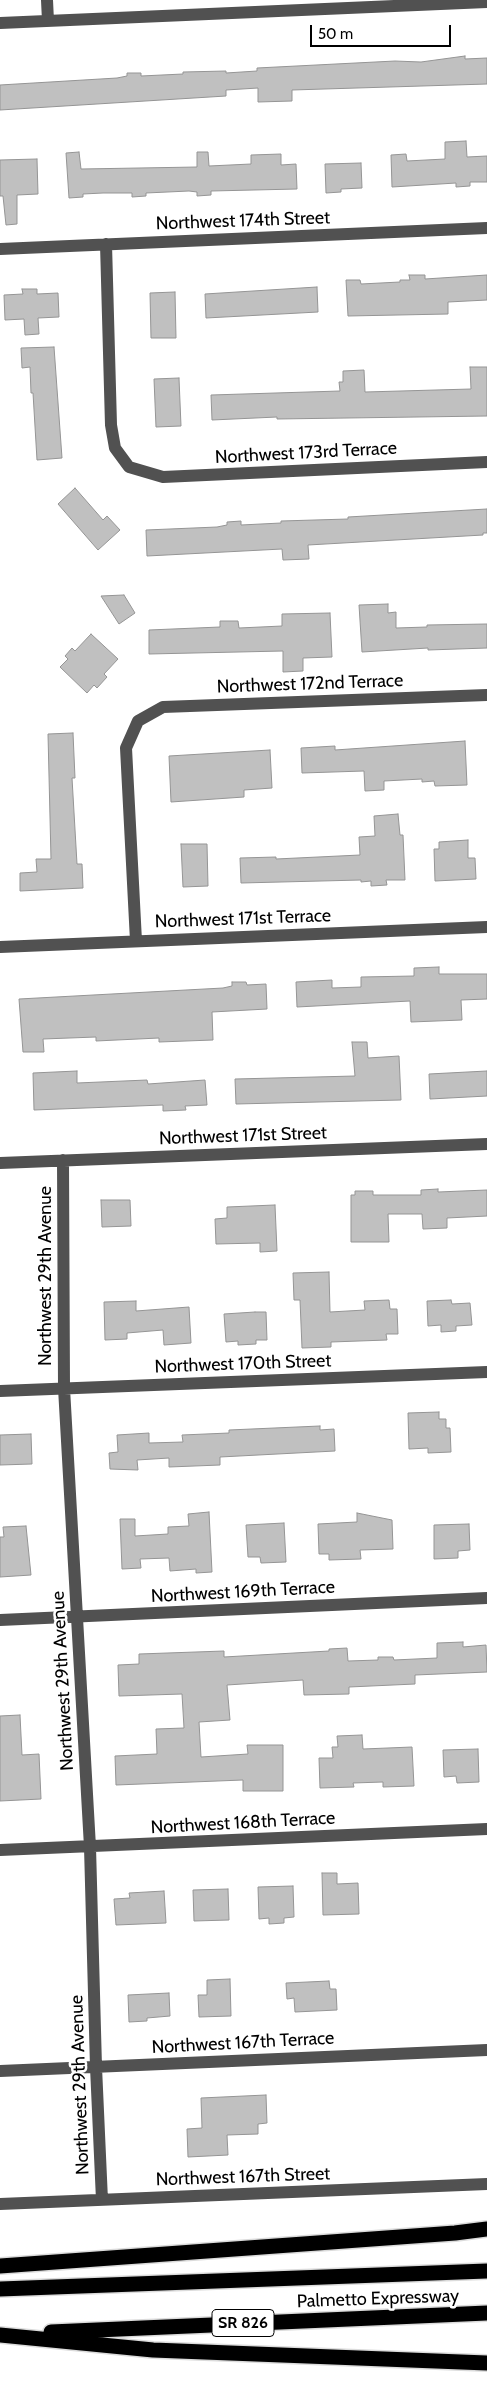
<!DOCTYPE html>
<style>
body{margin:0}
#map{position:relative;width:487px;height:2391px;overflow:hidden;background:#fff;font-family:Cabin,sans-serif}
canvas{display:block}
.scale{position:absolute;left:310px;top:25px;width:141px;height:22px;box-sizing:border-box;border:2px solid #000;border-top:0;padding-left:6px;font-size:15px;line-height:18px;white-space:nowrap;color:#000;-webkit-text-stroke:4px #fff;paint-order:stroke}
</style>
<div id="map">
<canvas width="487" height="2391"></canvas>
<div class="scale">50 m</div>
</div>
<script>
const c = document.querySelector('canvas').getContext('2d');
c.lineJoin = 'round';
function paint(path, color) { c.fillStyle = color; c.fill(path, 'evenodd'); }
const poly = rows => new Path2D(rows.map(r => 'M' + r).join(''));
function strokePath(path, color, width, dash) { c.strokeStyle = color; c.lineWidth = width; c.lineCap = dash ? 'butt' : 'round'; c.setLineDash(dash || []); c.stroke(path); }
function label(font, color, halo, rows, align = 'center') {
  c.font = font + ' Cabin,sans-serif'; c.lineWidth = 5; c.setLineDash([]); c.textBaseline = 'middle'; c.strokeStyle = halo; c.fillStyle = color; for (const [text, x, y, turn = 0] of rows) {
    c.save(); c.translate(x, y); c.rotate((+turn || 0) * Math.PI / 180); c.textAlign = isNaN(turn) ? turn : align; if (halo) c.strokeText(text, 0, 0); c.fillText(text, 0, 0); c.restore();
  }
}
const building = poly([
 [465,56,465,59,487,58,487,84,292,90,292,101,258,102,258,88,226,90,226,96,0,110,0,85,117,78,127,76,127,73,141,73,141,76,183,74,183,72,226,71,226,73,257,71,257,68,395,61,421,62,465,56],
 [466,141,467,157,487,156,487,182,470,182,470,186,456,187,456,183,392,187,391,155,406,154,407,161,445,159,445,142,466,141],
 [79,152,81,169,197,167,197,152,208,152,209,166,251,164,251,155,281,154,281,165,296,164,297,189,211,191,211,195,197,196,197,192,189,191,146,193,146,196,132,197,132,193,103,193,83,194,83,197,69,198,66,153,79,152],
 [37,159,38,194,17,195,17,224,6,225,3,196,0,196,0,160,37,159],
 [361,163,362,188,341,189,341,192,326,193,325,164,361,163],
 [409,275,425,275,425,279,487,275,487,300,448,302,448,314,348,316,346,280,360,280,361,284,400,282,400,280,410,280,409,275],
 [317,287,318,312,206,318,205,294,317,287],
 [22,289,37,289,37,294,58,293,59,317,38,318,39,334,25,335,24,319,5,320,4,295,23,294,22,289],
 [175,292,176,338,151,338,150,293,175,292],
 [54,347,62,458,37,460,33,393,31,393,30,367,22,368,21,348,54,347],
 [470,367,487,367,487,416,277,419,277,417,212,420,211,395,340,391,339,382,343,382,343,371,364,370,365,392,471,389,470,367],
 [179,378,181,426,156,427,154,379,179,378],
 [75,488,103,520,107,516,120,530,98,550,58,504,75,488],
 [487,509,487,533,483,533,483,535,308,545,309,559,283,560,282,549,147,556,146,530,217,527,227,525,227,522,241,521,241,525,281,523,281,521,348,519,348,517,487,509],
 [124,595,135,613,119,624,101,596,124,595],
 [388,604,388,613,396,612,396,628,427,627,427,625,487,624,487,648,428,650,428,648,362,652,359,605,388,604],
 [330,613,332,657,303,658,303,671,283,672,283,651,149,654,149,630,220,627,220,621,238,621,239,628,282,626,282,614,330,613],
 [91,634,118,659,104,674,107,677,97,688,94,685,87,693,60,667,68,659,65,656,72,648,75,651,91,634],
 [73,733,75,778,72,778,77,864,82,864,83,888,20,891,20,873,37,872,36,859,51,859,48,734,73,733],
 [465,741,467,785,435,786,434,781,422,782,422,779,384,781,384,790,365,791,364,771,302,773,301,748,335,746,335,750,465,741],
 [270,750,272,788,244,790,244,797,171,802,169,756,270,750],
 [398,814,400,835,403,835,405,880,386,880,387,885,371,886,371,881,361,882,361,880,241,883,240,858,276,857,276,859,360,855,359,837,375,836,374,816,398,814],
 [468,840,468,858,475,858,476,879,435,881,434,849,439,849,439,842,468,840],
 [181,844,207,844,208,886,183,887,181,844],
 [439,967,439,974,487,974,487,999,461,1000,462,1020,411,1022,410,1001,297,1007,296,982,332,980,332,988,361,987,361,977,414,976,414,968,439,967],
 [232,982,246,982,247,985,266,984,267,1009,212,1012,213,1040,159,1042,159,1038,96,1041,96,1037,43,1039,44,1052,23,1052,19,999,223,988,232,986,232,982],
 [352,1042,367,1042,368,1058,399,1056,401,1100,236,1104,235,1079,355,1076,352,1042],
 [77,1071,77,1083,147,1080,148,1084,205,1080,207,1105,185,1106,186,1110,163,1111,163,1105,34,1110,33,1073,77,1071],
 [487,1071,487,1096,430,1099,429,1074,487,1071],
 [438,1189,438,1192,487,1190,487,1216,447,1218,447,1228,423,1229,422,1214,388,1214,389,1242,351,1242,351,1195,355,1195,355,1191,373,1191,373,1195,421,1195,421,1190,438,1189],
 [101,1200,130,1200,131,1226,102,1227,101,1200],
 [275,1205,277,1251,260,1252,260,1243,216,1244,215,1219,227,1218,227,1207,275,1205],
 [329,1272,330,1312,365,1310,364,1301,389,1300,390,1309,397,1309,398,1334,386,1334,387,1340,331,1342,331,1347,302,1348,300,1300,294,1300,293,1273,329,1272],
 [451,1300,452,1304,470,1303,472,1325,456,1326,456,1331,441,1332,441,1325,428,1326,427,1301,451,1300],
 [136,1301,136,1311,189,1307,191,1343,164,1345,163,1330,127,1333,127,1339,105,1340,104,1302,136,1301],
 [255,1312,266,1312,267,1340,256,1340,256,1344,238,1345,238,1341,226,1342,224,1314,255,1312],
 [439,1412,439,1419,446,1419,446,1428,450,1428,451,1452,428,1453,428,1448,409,1449,408,1413,439,1412],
 [320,1426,320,1430,334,1429,335,1451,220,1457,220,1465,169,1467,169,1458,137,1460,138,1470,110,1469,109,1453,118,1452,117,1435,149,1433,149,1443,183,1442,182,1435,229,1433,229,1430,320,1426],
 [31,1434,32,1464,0,1465,0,1435,31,1434],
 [209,1512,212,1572,196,1573,196,1569,170,1571,169,1558,140,1559,141,1568,122,1569,120,1519,135,1519,135,1536,168,1534,168,1527,189,1526,188,1514,209,1512],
 [357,1513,392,1520,393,1549,360,1550,361,1559,329,1560,329,1554,319,1554,318,1524,357,1522,357,1513],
 [284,1523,286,1562,261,1563,260,1557,248,1557,246,1525,284,1523],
 [469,1524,470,1550,458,1551,458,1558,434,1559,434,1525,469,1524],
 [26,1526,31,1575,0,1577,0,1537,4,1537,3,1527,26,1526],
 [463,1642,463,1647,486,1645,487,1672,415,1675,415,1684,349,1687,349,1694,304,1695,303,1680,227,1685,230,1720,199,1722,201,1757,248,1754,247,1745,283,1745,283,1791,243,1791,243,1780,116,1785,115,1756,157,1754,156,1729,184,1728,182,1694,119,1696,118,1665,139,1664,139,1654,224,1651,224,1657,329,1651,329,1649,347,1648,348,1661,378,1660,378,1657,393,1657,394,1660,437,1658,437,1643,463,1642],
 [20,1715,22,1755,39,1754,41,1799,0,1801,0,1716,20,1715],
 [362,1735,363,1749,412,1747,414,1786,383,1787,383,1782,353,1783,354,1787,320,1788,319,1758,333,1758,332,1747,338,1747,337,1736,362,1735],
 [478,1749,479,1782,457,1783,456,1776,444,1777,443,1750,478,1749],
 [322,1873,337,1873,337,1884,358,1883,359,1914,323,1915,322,1873],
 [293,1886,294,1917,284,1918,284,1923,269,1924,269,1918,259,1919,258,1887,293,1886],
 [228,1889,229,1920,194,1921,193,1890,228,1889],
 [164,1891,166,1923,116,1925,114,1899,130,1898,129,1893,164,1891],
 [230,1979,231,2016,199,2017,198,1995,207,1995,207,1980,230,1979],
 [329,1981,330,1989,336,1989,337,2010,295,2012,294,1998,287,1999,286,1983,329,1981],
 [169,1993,170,2016,147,2018,147,2021,129,2022,128,1995,169,1993],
 [266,2095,267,2123,258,2124,258,2134,227,2135,228,2155,188,2157,187,2129,202,2128,201,2098,266,2095]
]);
paint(building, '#c0c0c0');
strokePath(building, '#959595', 1);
const highway = poly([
 [0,2266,455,2233,487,2229],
 [0,2289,487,2271],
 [51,2332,487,2313],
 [0,2335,153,2350,487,2363]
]);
strokePath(highway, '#dbdbdb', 18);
strokePath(poly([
 [47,0,48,21],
 [0,23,487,2],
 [106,244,111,425,115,448,129,467,163,477,487,462],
 [0,249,487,228],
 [136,941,126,748,138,721,163,707,487,695],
 [0,947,487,927],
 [63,1160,64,1388,90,1847,96,2067,102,2200],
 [0,1163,487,1144],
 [0,1391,487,1372],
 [0,1620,487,1598],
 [0,1850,487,1829],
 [0,2071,487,2050],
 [0,2204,487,2184]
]), '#515151', 12);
strokePath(highway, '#000', 15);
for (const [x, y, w] of [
 [243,2323,62]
]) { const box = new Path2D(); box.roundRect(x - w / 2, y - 13.5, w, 27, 4); c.fillStyle = '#fff'; c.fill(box); strokePath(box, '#000', 1); }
label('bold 16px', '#000', null, [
 ["SR 826",243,2323]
]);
label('18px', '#000', '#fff', [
 ["Northwest 174th Street",243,221,-2],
 ["Northwest 173rd Terrace",306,453,-3],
 ["Northwest 172nd Terrace",310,684,-2],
 ["Northwest 171st Terrace",243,919,-2],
 ["Northwest 171st Street",243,1136,-2],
 ["Northwest 29th Avenue",46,1276,-90],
 ["Northwest 170th Street",243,1364,-2],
 ["Northwest 169th Terrace",243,1592,-3],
 ["Northwest 29th Avenue",63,1681,-93],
 ["Northwest 168th Terrace",243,1823,-3],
 ["Northwest 167th Terrace",243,2043,-3],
 ["Northwest 29th Avenue",80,2085,-92],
 ["Northwest 167th Street",243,2177,-2],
 ["Palmetto Expressway",378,2299,-2]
]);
</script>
